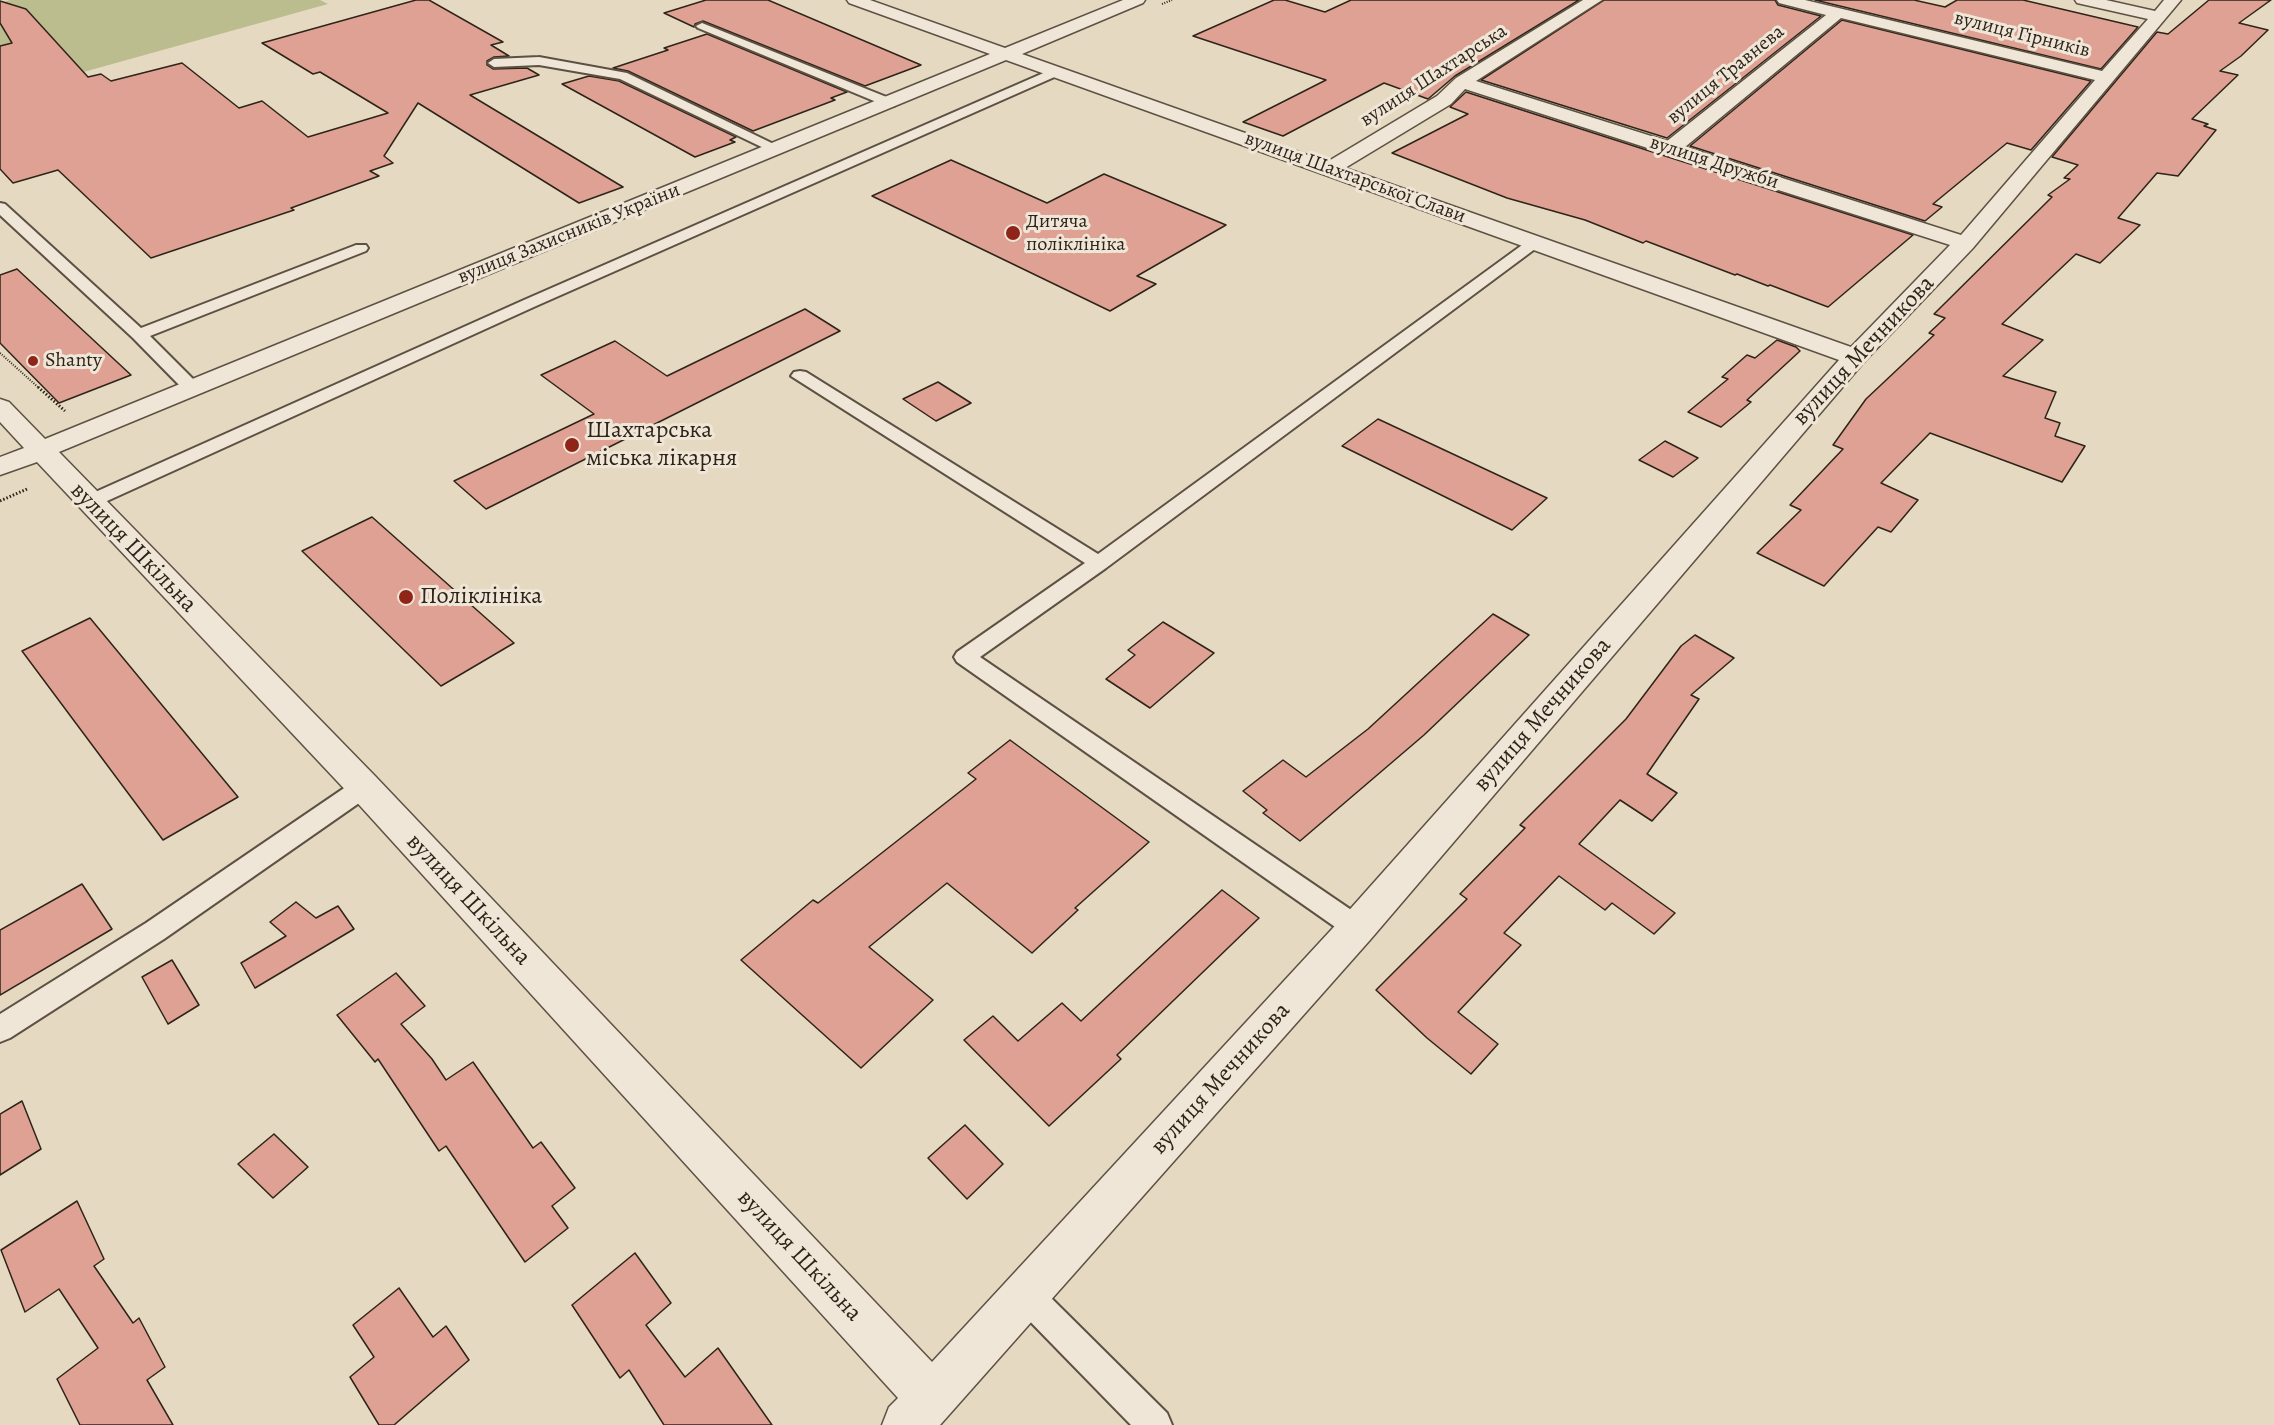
<!DOCTYPE html>
<meta charset="utf-8">
<style>
body{margin:0}
canvas{display:block;background:#e6d9c1}
</style>
<canvas width="2274" height="1425"></canvas>
<script>
const c = document.querySelector('canvas').getContext('2d');
c.lineJoin = 'round';
function paint(path, color) { c.fillStyle = color; c.fill(path, 'evenodd'); }
const poly = rows => new Path2D(rows.map(r => 'M' + r).join(''));
function strokePath(path, color, width, dash) { c.strokeStyle = color; c.lineWidth = width; c.lineCap = dash ? 'butt' : 'round'; c.setLineDash(dash || []); c.stroke(path); }
function label(font, color, halo, rows, align = 'center') {
  c.font = font + ' Alegreya,serif'; c.lineWidth = 6; c.setLineDash([]); c.textBaseline = 'middle'; c.strokeStyle = halo; c.fillStyle = color; for (const [text, x, y, turn = 0] of rows) {
    c.save(); c.translate(x, y); c.rotate((+turn || 0) * Math.PI / 180); c.textAlign = isNaN(turn) ? turn : align; if (halo) c.strokeText(text, 0, 0); c.fillText(text, 0, 0); c.restore();
  }
}
paint(poly([
 [10,0,320,0,328,4,8,93,0,88,0,3]
]), '#bcbd8e');
const building = poly([
 [416,0,429,0,503,42,491,45,509,56,494,57,487,61,487,65,493,69,527,68,539,75,470,95,623,187,579,203,418,103,384,156,393,163,370,171,379,176,291,208,294,210,151,258,58,170,13,183,0,169,0,46,12,43,0,23,0,1,26,9,88,77,101,74,111,81,182,63,239,108,262,101,308,137,388,113,320,72,313,74,262,43,416,0],
 [706,0,768,0,921,65,865,86,703,21,695,24,694,27,664,13,706,0],
 [1274,0,1285,0,1325,12,1351,0,1579,0,1455,76,1428,99,1384,83,1283,136,1243,122,1326,80,1193,36,1274,0],
 [1604,0,1775,0,1778,5,1821,16,1667,138,1481,80,1604,0],
 [1815,0,1914,0,1945,7,1957,0,2023,0,2138,27,2101,69,1815,0],
 [2209,0,2271,0,2239,23,2268,30,2241,56,2220,71,2238,75,2192,119,2208,124,2204,126,2216,130,2178,176,2157,173,2118,218,2140,225,2100,263,2076,254,2002,324,2043,340,2003,376,2056,392,2045,418,2060,423,2055,436,2085,446,2062,482,1930,433,1881,483,1918,500,1891,532,1878,527,1824,586,1757,553,1801,510,1790,505,1843,449,1833,445,1866,399,1934,335,1929,333,1945,318,1934,314,2052,197,2048,195,2070,179,2064,178,2078,165,2052,157,2157,32,2168,34,2209,0],
 [1842,20,2091,81,2031,150,2007,143,1933,204,1942,207,1925,221,1690,146,1842,20],
 [707,34,847,92,831,98,835,100,753,131,628,71,613,68,668,50,664,48,707,34],
 [589,76,619,81,736,137,730,140,735,142,695,157,562,84,589,76],
 [1466,92,1662,155,1913,235,1828,307,1770,285,1768,286,1737,274,1735,275,1646,241,1643,243,1585,220,1507,198,1392,153,1468,114,1450,107,1466,92],
 [951,160,1047,203,1104,174,1226,225,1137,276,1156,284,1110,311,872,196,951,160],
 [17,269,131,375,59,403,0,343,0,275,17,269],
 [805,309,840,331,486,509,454,481,594,414,541,375,615,341,667,376,805,309],
 [1777,340,1796,347,1800,351,1747,400,1751,402,1721,427,1688,412,1728,379,1722,377,1747,355,1755,358,1777,340],
 [938,382,971,403,936,421,903,399,938,382],
 [1378,419,1547,498,1512,530,1342,446,1378,419],
 [1665,441,1698,458,1673,477,1639,460,1665,441],
 [372,517,514,643,441,686,302,551,372,517],
 [1493,614,1529,635,1424,735,1300,841,1263,813,1267,810,1243,791,1283,760,1306,777,1368,729,1493,614],
 [90,618,238,797,163,840,22,651,90,618],
 [1163,622,1214,653,1150,708,1106,679,1135,655,1128,650,1163,622],
 [1695,635,1734,658,1691,695,1699,699,1647,774,1677,793,1652,821,1620,800,1579,844,1675,913,1654,934,1612,903,1605,910,1559,876,1504,933,1521,945,1458,1012,1498,1044,1471,1074,1427,1038,1376,990,1467,899,1460,894,1525,828,1520,825,1626,719,1681,646,1695,635],
 [1010,740,1149,842,1075,908,1078,910,1032,953,947,883,869,947,933,1000,861,1068,741,960,813,900,818,903,976,779,968,773,1010,740],
 [82,884,112,929,0,995,0,930,82,884],
 [1222,890,1259,918,1117,1055,1121,1059,1049,1126,964,1040,993,1016,1018,1041,1062,1003,1081,1021,1222,890],
 [296,902,316,918,338,906,354,929,255,988,241,963,286,936,270,922,296,902],
 [172,960,199,1005,168,1024,142,977,172,960],
 [396,973,425,1006,401,1024,432,1059,446,1080,473,1062,533,1148,541,1142,575,1188,552,1206,568,1228,525,1262,446,1146,439,1151,378,1059,375,1062,337,1015,396,973],
 [22,1101,41,1149,0,1175,0,1114,22,1101],
 [965,1125,1003,1164,967,1199,928,1158,965,1125],
 [274,1134,308,1167,273,1198,238,1164,274,1134],
 [77,1201,104,1259,94,1266,133,1323,139,1318,165,1367,147,1380,173,1425,80,1425,57,1379,98,1348,59,1289,25,1312,1,1250,77,1201],
 [635,1253,671,1303,646,1325,685,1377,718,1348,772,1425,664,1425,629,1370,620,1378,572,1305,635,1253],
 [399,1288,433,1337,446,1326,469,1360,394,1425,379,1425,350,1377,374,1357,353,1325,399,1288]
]);
paint(building, '#dea193');
strokePath(building, '#2e2419', 1.5);
const lane = poly([
 [702,23,894,100,896,103,894,106,886,106,698,28,696,26,702,23],
 [539,57,627,73,784,149,782,152,772,152,620,79,539,65,494,67,488,63,494,59,539,57],
 [1055,68,1059,69,1059,75,536,306,96,506,82,506,79,502,82,498,524,300,1055,68],
 [0,203,5,204,141,328,356,245,366,245,368,248,366,251,150,336,198,384,201,388,198,392,192,393,186,392,133,338,0,215,0,203],
 [1534,239,1541,243,1539,246,1106,568,980,657,1366,920,1370,928,1366,936,1357,939,1348,936,957,662,954,657,957,652,1085,563,791,376,794,372,800,371,806,372,1098,554,1529,240,1534,239],
 [364,778,372,780,376,787,372,794,164,939,10,1038,0,1042,0,1014,146,923,356,780,364,778],
 [1026,1279,1037,1284,1167,1413,1172,1425,1131,1425,1015,1306,1010,1295,1015,1284,1026,1279]
]);
const street = poly([
 [847,0,870,0,1005,48,1123,0,1145,0,1143,3,1022,54,1327,162,1437,96,1456,78,1583,0,1602,0,1476,81,1667,141,1826,15,1779,3,1777,0,1805,0,2102,71,2148,19,2077,3,2075,0,2106,0,2155,11,2164,0,2181,0,1973,248,1864,362,1370,940,940,1425,882,1425,889,1407,898,1398,352,797,37,462,0,475,0,457,24,448,0,422,0,399,9,402,45,439,990,54,849,3,847,0],
 [1841,18,2095,80,1961,235,1685,147,1841,18],
 [1006,60,1839,360,1344,916,932,1362,376,777,59,452,1006,60],
 [1465,89,1663,153,1950,245,1851,347,1345,168,1451,104,1465,89]
]);
strokePath(lane, '#5c5143', 4);
strokePath(street, '#5c5143', 3);
strokePath(poly([
 [1162,4,1172,0],
 [0,353,39,388]
]), '#2e2419', 2, [1, 1.5]);
strokePath(poly([
 [38,387,65,411],
 [0,501,27,489]
]), '#2e2419', 3, [1.5, 2]);
paint(lane, '#efe6d7');
paint(street, '#efe6d7');
for (const [x, y, r, color] of [
 [1013,233,8,"#8f2418"],
 [33,361,6,"#8f2418"],
 [572,445,8,"#8f2418"],
 [406,597,8,"#8f2418"]
]) { const dot = new Path2D(); dot.arc(x, y, r, 0, 2 * Math.PI); c.fillStyle = color; c.fill(dot); strokePath(dot, '#efe6d7', 2); }
label('20px', '#2e2419', '#efe6d7', [
 ["вулиця Гірників",2022,35,14],
 ["вулиця Травнева",1726,75,-39],
 ["вулиця Шахтарська",1434,76,-33],
 ["вулиця Дружби",1714,163,18],
 ["вулиця Шахтарської Слави",1355,178,20],
 ["вулиця Захисників України",569,234,-22]
]);
label('20px', '#2e2419', '#efe6d7', [
 ["Дитяча",1026,222],
 ["поліклініка",1026,245],
 ["Shanty",45,361]
], 'left');
label('24px', '#2e2419', '#efe6d7', [
 ["вулиця Мечникова",1864,351,-47],
 ["вулиця Шкільна",133,548,46],
 ["вулиця Мечникова",1543,715,-49],
 ["вулиця Шкільна",468,900,47],
 ["вулиця Мечникова",1221,1079,-48],
 ["вулиця Шкільна",799,1256,47]
]);
label('24px', '#2e2419', '#efe6d7', [
 ["Шахтарська",586,431],
 ["міська лікарня",586,459],
 ["Поліклініка",420,597]
], 'left');
</script>
